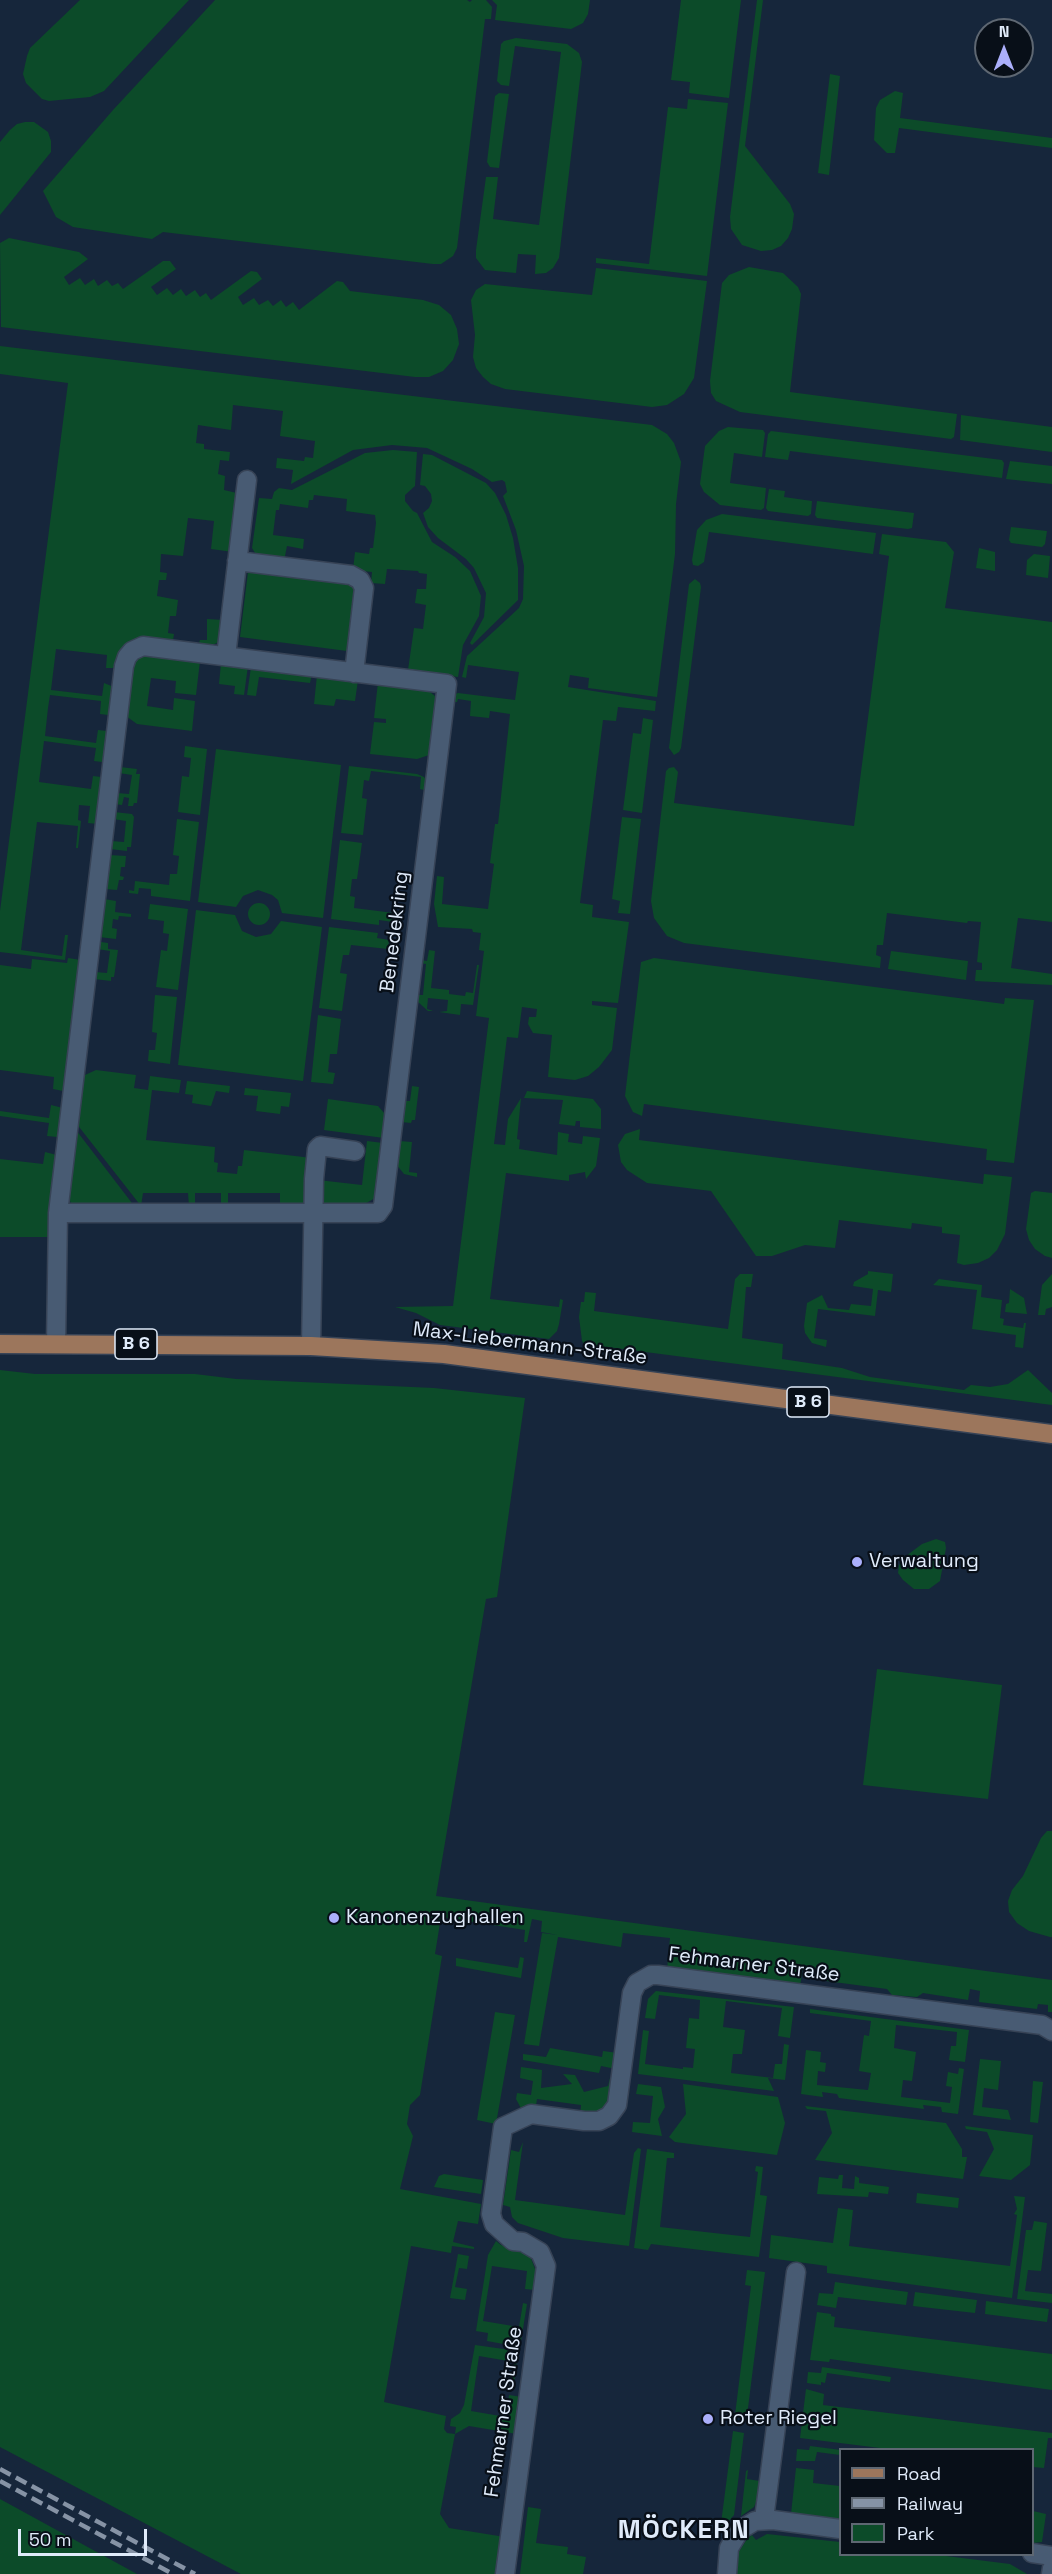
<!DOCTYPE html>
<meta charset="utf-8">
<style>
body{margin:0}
#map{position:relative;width:1052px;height:2574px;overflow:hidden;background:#16263b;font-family:"Space Grotesk",sans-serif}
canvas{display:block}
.legend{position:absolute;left:839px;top:2448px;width:195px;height:108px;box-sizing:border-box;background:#080f18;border:2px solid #5e6772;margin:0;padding:8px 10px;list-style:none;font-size:18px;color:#e0ebfa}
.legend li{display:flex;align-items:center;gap:12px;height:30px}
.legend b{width:30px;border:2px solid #5e6772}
.north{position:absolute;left:974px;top:18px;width:60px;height:60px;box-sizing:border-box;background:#080f18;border:2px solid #5e6772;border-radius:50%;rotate:0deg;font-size:16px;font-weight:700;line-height:24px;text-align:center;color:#e0ebfa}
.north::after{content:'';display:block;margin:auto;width:21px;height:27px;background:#abaffb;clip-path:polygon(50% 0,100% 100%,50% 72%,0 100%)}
.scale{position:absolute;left:18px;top:2529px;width:129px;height:27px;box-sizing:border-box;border:3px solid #e0ebfa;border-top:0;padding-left:8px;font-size:18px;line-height:21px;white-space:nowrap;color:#e0ebfa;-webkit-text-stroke:4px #080f18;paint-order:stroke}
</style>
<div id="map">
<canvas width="1052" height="2574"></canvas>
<ul class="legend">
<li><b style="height:8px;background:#9c765c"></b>Road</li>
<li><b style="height:8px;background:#8693a5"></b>Railway</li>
<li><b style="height:16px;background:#0c4b29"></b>Park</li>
</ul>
<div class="north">N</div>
<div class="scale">50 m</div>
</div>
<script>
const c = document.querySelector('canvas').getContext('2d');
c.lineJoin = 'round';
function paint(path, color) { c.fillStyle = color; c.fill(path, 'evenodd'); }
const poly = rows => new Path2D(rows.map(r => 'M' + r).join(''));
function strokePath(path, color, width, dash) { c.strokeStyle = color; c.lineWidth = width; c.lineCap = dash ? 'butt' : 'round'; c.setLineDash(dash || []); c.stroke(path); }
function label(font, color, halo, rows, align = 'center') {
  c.font = font + ' "Space Grotesk",sans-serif'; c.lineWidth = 4.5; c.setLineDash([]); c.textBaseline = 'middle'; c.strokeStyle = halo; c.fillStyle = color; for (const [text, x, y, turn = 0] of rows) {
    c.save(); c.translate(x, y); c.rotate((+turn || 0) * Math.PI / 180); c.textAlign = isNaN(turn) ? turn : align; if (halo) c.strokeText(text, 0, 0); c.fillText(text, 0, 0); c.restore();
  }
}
paint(poly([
 [80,0,189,0,104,91,90,97,49,101,42,99,26,83,23,74,27,56,30,48],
 [215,0,467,0,470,2,472,0,486,0,492,7,491,19,485,19,457,248,453,256,441,264,433,264,163,232,152,239,73,227,56,217,43,191,113,110],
 [492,0,590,0,588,14,583,23,571,29,495,20,497,5],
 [681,0,741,0,729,98,689,93,690,82,671,80],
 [757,0,763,0,745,146,790,204,794,214,792,229,788,238,781,246,772,250,761,251,742,245,731,229,730,217],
 [516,38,567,44,579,53,582,62,559,258,553,268,546,273,535,274,536,255,518,254,516,273,485,270,476,258,476,250,486,177,498,177,493,219,539,225,561,52,515,46,509,86,501,85,497,81,501,44,504,41],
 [830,74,840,76,829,175,818,173],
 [895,91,903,93,900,118,1052,138,1052,148,899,128,895,153,887,153,874,140,876,108,880,100],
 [499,93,509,94,499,168,490,167,487,162,495,96],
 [688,99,728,103,707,276,596,263,596,258,649,264,668,107,687,109],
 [25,122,34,122,48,132,51,141,51,152,0,215,0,142,10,130,17,124],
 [9,238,79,252,88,259,64,277,69,285,80,278,85,285,94,279,98,286,107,280,112,286,118,283,123,289,163,261,170,261,176,269,151,287,157,295,167,288,173,295,181,289,186,296,195,290,200,297,206,293,211,300,251,271,257,272,262,279,238,297,243,305,254,298,259,305,268,300,273,306,281,300,286,307,293,302,299,310,337,281,343,282,350,291,423,300,439,305,451,315,457,329,459,344,453,360,443,371,429,377,415,377,1,327,0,243],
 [749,267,783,273,798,287,801,294,790,392,957,414,954,437,951,439,740,412,716,401,711,393,710,381,722,283,729,275],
 [596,268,707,281,694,378,684,394,667,405,652,407,505,389,491,384,483,377,476,368,473,357,475,335,471,300,476,290,485,284,592,295],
 [0,346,652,425,667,434,674,443,681,462,676,504,675,554,657,697,588,688,589,678,570,675,568,687,656,701,655,711,618,707,616,721,603,720,580,903,593,905,592,917,629,922,618,1003,592,1001,592,1005,617,1008,612,1050,599,1067,588,1076,575,1080,548,1077,552,1035,533,1033,528,1024,529,1017,536,1017,537,1009,522,1007,518,1038,507,1037,494,1144,505,1145,508,1119,521,1098,517,1139,520,1140,519,1149,557,1155,558,1132,569,1134,568,1142,582,1144,583,1136,600,1138,596,1166,586,1179,585,1172,569,1175,569,1181,506,1173,490,1299,559,1307,560,1299,563,1300,559,1324,557,1331,549,1339,440,1325,416,1313,395,1307,453,1306,489,1018,476,1016,484,951,479,950,481,933,473,932,472,929,438,927,434,904,437,876,444,877,442,904,488,909,494,864,490,863,495,824,498,824,510,714,490,711,489,718,470,716,471,701,458,699,457,702,453,702,453,695,458,693,515,700,519,672,468,665,466,678,462,677,467,656,519,608,523,599,524,566,516,530,503,496,507,492,505,482,502,480,492,482,472,469,427,448,392,445,353,450,291,484,293,470,276,468,277,458,304,461,305,457,313,458,315,441,280,436,283,411,233,405,231,430,198,425,196,443,204,444,204,449,230,452,229,461,220,460,218,474,225,476,224,490,241,494,233,552,211,549,214,521,188,518,183,556,161,554,160,572,167,573,166,580,159,580,157,596,178,600,176,616,170,616,168,633,174,634,173,640,199,643,200,640,207,640,207,619,223,620,219,642,210,646,145,638,113,668,106,668,107,655,56,649,51,690,102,696,104,683,114,687,111,713,108,715,100,714,101,701,50,695,48,708,45,736,96,743,98,730,107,731,109,734,105,759,102,762,94,761,96,748,44,741,39,782,91,789,93,776,101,777,103,780,98,824,88,823,90,806,79,805,78,820,81,821,78,848,76,848,78,826,37,822,21,950,62,956,65,935,68,935,65,960,0,952,0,911,68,383,0,374],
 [961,415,1052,427,1052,452,960,440],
 [728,427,763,430,765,433,762,457,734,453,730,483,766,488,764,508,761,510,720,505,704,492,700,484,705,446,719,431],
 [771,431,1002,460,1004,463,1002,478,790,451,788,460,765,457,768,434],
 [393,450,417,452,415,486,405,495,405,501,413,511,417,513,432,542,455,557,470,571,481,596,479,616,463,645,458,677,408,670,414,628,423,629,426,605,415,603,417,589,426,589,427,574,419,573,418,571,387,569,385,584,371,583,372,572,353,570,355,552,369,554,370,548,373,548,376,523,375,515,346,511,347,499,314,495,313,500,309,500,308,508,280,504,279,510,276,510,273,535,304,539,303,549,287,546,284,561,257,556,252,548,259,498,272,499,274,492,279,488,292,490,365,453],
 [423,454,432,455,486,483,495,493,506,515,513,538,518,568,518,600,472,645,470,643,484,617,486,593,474,568,466,559,438,538,428,527,423,513,429,508,432,501,431,494,425,486,420,485],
 [1010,461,1052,466,1052,484,1006,479],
 [769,489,785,491,784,497,812,501,811,514,808,516,768,511,766,508],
 [817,501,914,513,912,528,908,529,817,518,815,515],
 [722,514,876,533,873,554,709,532,704,562,698,566,693,565,692,560,697,530,706,520],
 [1011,527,1047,531,1045,544,1042,547,1011,543,1009,540],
 [882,534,946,542,954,552,945,608,1052,622,1052,922,1018,918,1011,968,1052,974,1052,985,975,981,976,970,982,970,982,963,977,962,981,922,968,921,967,923,887,913,883,945,877,945,876,955,881,957,880,968,684,943,667,936,654,918,651,901,666,771,669,768,674,767,678,772,674,803,854,826,889,556,879,554],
 [979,548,995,552,995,571,976,568],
 [1034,554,1050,556,1048,578,1026,575,1027,560],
 [248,572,352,585,354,589,347,651,240,637],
 [695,579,700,583,701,587,681,748,679,752,674,755,669,748,689,584],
 [145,655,200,661,196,695,175,693,176,681,151,678,147,706,173,710,174,698,195,701,192,731,137,724,126,716,131,670,135,661],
 [221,663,248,666,244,695,234,694,235,686,219,684],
 [251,667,312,674,310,683,259,677,256,696,247,695],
 [317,675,358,680,355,701,336,699,334,706,314,704],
 [378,682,425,688,435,696,437,703,432,754,417,759,370,754,374,722,386,723,386,719,374,718],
 [643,718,653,720,642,813,623,810,633,733,641,734],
 [185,746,207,749,200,815,178,812,182,776,189,777,191,758,184,757],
 [216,749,341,765,323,918,282,913,278,900,272,895,258,890,243,896,236,907,198,902],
 [349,766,417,774,424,777,428,782,425,800,423,800,424,790,420,789,421,777,371,771,369,781,364,780,362,798,367,799,363,835,341,833],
 [120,767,137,769,136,774,140,774,137,803,134,803,133,806,128,806,129,798,124,797,122,805,115,804,117,793,129,794,132,775,119,773],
 [114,812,132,814,134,817,131,847,127,847,127,851,110,849,111,841,124,842,126,821,113,819],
 [622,817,641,819,630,914,618,913,620,901,612,899],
 [177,819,199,822,190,901,151,896,151,889,139,888,138,894,129,893,129,890,134,891,135,881,169,885,170,874,177,874,179,856,173,855],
 [340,840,362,843,357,879,352,879,350,896,355,897,354,908,394,913,393,922,379,920,379,925,331,919],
 [109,855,126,856,125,867,121,867,120,876,124,877,123,880,119,880,117,890,105,889],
 [104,899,116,901,115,912,131,914,131,917,119,916,118,920,113,919,112,928,117,929,116,939,99,937],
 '248 914a11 11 0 1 1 22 0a11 11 0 1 1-22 0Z',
 [150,904,188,909,178,990,156,987,161,950,167,951,169,934,163,933,164,921,148,919],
 [196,910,235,915,242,931,256,937,271,934,281,921,322,927,303,1081,178,1065],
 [329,927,378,933,377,938,389,940,388,949,351,945,349,955,343,955,340,973,347,974,342,1011,319,1008],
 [101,942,108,943,108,949,118,950,114,977,111,977,111,981,94,979,95,972,107,973,110,951,97,949],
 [429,950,435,951,431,988,449,990,449,994,465,996,466,992,473,993,477,965,479,965,473,1005,461,1004,460,1015,439,1012,447,1011,448,1000,428,998,427,1009,433,1011,428,1011,418,1002,417,995,423,995,426,964,420,963,421,960,427,961],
 [891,951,968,961,966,980,888,969],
 [68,958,81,960,66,1088,63,1091,53,1089,54,1077,0,1070,0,965,31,969,32,959,67,963],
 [654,958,1004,1004,1005,998,1034,1000,1014,1163,986,1160,987,1149,644,1104,642,1116,633,1112,625,1096,641,962],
 [155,995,177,997,170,1064,148,1061,149,1050,155,1050,157,1033,152,1032],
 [318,1015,341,1019,337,1054,330,1054,328,1072,335,1073,333,1084,311,1082],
 [96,1070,136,1075,134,1088,148,1090,150,1076,181,1080,179,1093,152,1090,146,1140,215,1147,214,1162,218,1163,217,1172,237,1174,238,1166,242,1166,244,1150,312,1158,307,1206,280,1206,280,1193,228,1193,228,1206,221,1206,221,1193,195,1193,195,1206,189,1206,188,1193,143,1193,141,1206,76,1123,81,1080,85,1075],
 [187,1081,230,1086,229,1093,216,1091,211,1106,192,1103,193,1095,185,1094],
 [412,1086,419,1087,415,1120,412,1120,411,1123,401,1122,404,1101,410,1101],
 [245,1088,291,1093,289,1107,281,1106,280,1114,256,1111,258,1096,244,1095],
 [527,1091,593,1099,601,1109,601,1129,580,1127,580,1121,576,1121,575,1126,559,1124,563,1100,524,1098],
 [328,1099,378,1106,385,1114,384,1138,324,1130],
 [51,1105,63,1108,60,1135,57,1137,47,1136,49,1123,0,1116,0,1111,49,1118],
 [640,1129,639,1140,983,1184,984,1174,1012,1177,1005,1234,997,1250,989,1258,978,1263,964,1265,957,1263,960,1235,942,1233,942,1227,912,1223,911,1229,839,1220,835,1248,805,1245,772,1256,756,1256,711,1191,647,1183,627,1170,621,1162,618,1145,625,1134],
 [76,1130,135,1207,75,1206,71,1203,69,1199],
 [367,1141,383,1143,378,1193,375,1198,363,1205,316,1205,318,1180,362,1185],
 [399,1141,412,1142,409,1172,417,1173,417,1177,404,1174,396,1164],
 [45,1152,57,1155,50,1237,0,1237,0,1159,43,1164],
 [1035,1191,1052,1193,1052,1258,1045,1256,1035,1249,1029,1240,1026,1229,1031,1193],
 [868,1271,893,1274,891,1292,878,1290,875,1316,818,1309,814,1338,827,1340,826,1347,812,1343,805,1333,804,1326,807,1303,822,1295,828,1308,849,1310,851,1304,871,1306,873,1289,853,1286,854,1282,868,1274],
 [740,1274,753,1274,751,1287,746,1287,742,1338,783,1344,782,1359,842,1368,870,1377,964,1390,971,1385,990,1387,1008,1384,1028,1370,1052,1393,1052,1405,584,1344,582,1341,579,1317,581,1302,584,1302,585,1292,596,1293,594,1311,728,1329,735,1279],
 [1052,1274,1052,1307,1046,1309,1045,1315,1038,1315,1042,1285],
 [939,1279,982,1285,981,1297,1002,1300,1000,1318,1004,1319,1003,1325,1023,1328,1024,1323,1026,1323,1023,1348,1015,1347,1016,1335,972,1329,977,1290,933,1285],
 [1010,1289,1024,1298,1027,1314,1005,1312,1006,1304,1009,1303],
 [0,1370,35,1374,195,1374,236,1379,434,1388,525,1398,497,1597,486,1599,436,1896,1052,1980,1052,2012,1048,2012,1048,2005,1038,2004,1037,2009,979,2002,980,1991,970,1989,968,2000,923,1993,917,1997,892,1995,887,1989,826,1981,827,1970,803,1966,800,1987,667,1970,670,1938,623,1933,621,1947,558,1937,539,2046,524,2044,542,1933,558,1935,541,1932,542,1921,532,1919,527,1942,524,1942,525,1930,441,1917,435,1954,442,1956,420,2095,410,2105,407,2124,413,2136,400,2189,481,2204,478,2224,458,2221,453,2242,474,2247,474,2249,452,2246,451,2253,411,2246,384,2402,446,2416,444,2429,447,2433,455,2434,456,2427,450,2426,451,2419,460,2413,464,2405,475,2345,518,2351,514,2385,511,2384,514,2362,479,2356,471,2411,506,2417,509,2395,522,2397,517,2434,469,2426,455,2434,440,2514,449,2528,505,2537,500,2574,241,2574,0,2447],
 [936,1539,945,1542,946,1548,940,1581,929,1589,914,1589,903,1580,898,1573,899,1565,906,1556,922,1544],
 [877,1669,1002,1685,988,1799,863,1785],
 [1047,1831,1052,1831,1052,1937,1050,1937,1029,1931,1017,1923,1009,1912,1008,1901,1012,1890,1023,1876,1041,1838],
 [520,1957,524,1958,521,1978,456,1966,456,1958,518,1968],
 [656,1991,794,2007,790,2038,778,2036,782,2008,726,2001,724,2018,723,2027,745,2030,742,2054,733,2054,731,2073,773,2078,775,2064,782,2064,784,2044,789,2045,785,2080,768,2078,774,2091,638,2074,643,2030,649,2031,645,2064,683,2069,683,2067,693,2068,695,2049,686,2048,689,2018,699,2019,700,2000,659,1995,655,2019,645,2018,648,1999],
 [810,2009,969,2030,965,2062,949,2060,951,2046,956,2046,957,2032,896,2025,894,2048,916,2052,912,2081,903,2080,901,2097,950,2103,952,2087,946,2086,948,2072,958,2074,959,2068,964,2069,958,2114,942,2112,941,2107,923,2105,924,2109,839,2098,837,2094,822,2092,823,2097,801,2094,806,2050,821,2052,820,2062,826,2063,825,2072,818,2071,817,2085,868,2090,871,2073,859,2071,864,2035,869,2036,871,2021,810,2013],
 [495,2012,515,2015,496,2124,477,2120],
 [550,2048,602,2057,603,2051,618,2053,616,2069,601,2066,599,2073,523,2060,523,2054,546,2057],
 [980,2059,1001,2061,998,2090,984,2088,982,2107,1008,2110,1011,2120,973,2115],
 [521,2067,542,2070,541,2088,572,2084,563,2074,575,2075,584,2092,608,2086,610,2078,614,2079,613,2092,605,2111,580,2118,581,2105,537,2099,535,2112,523,2112,516,2099,517,2093,531,2095,533,2081,520,2078],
 [1033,2081,1043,2082,1038,2123,1030,2122],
 [638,2084,661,2087,665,2107,658,2119,662,2136,632,2132,633,2122,650,2123,653,2096,636,2094],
 [683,2084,778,2097,785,2123,777,2155,675,2142,669,2137,686,2114],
 [805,2106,946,2123,962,2149,962,2157,967,2157,963,2179,815,2160,832,2133,826,2111,807,2109],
 [965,2126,1033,2135,1030,2165,1011,2180,979,2176,994,2149,987,2132,966,2129],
 [523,2142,515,2200,625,2215,634,2153,638,2148,641,2149,629,2246,563,2238,518,2223,512,2217,510,2207,503,2205,511,2150,519,2152],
 [647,2149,674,2153,674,2158,667,2158,660,2227,750,2237,758,2172,755,2171,756,2166,763,2167,760,2195,767,2196,759,2257,651,2244,648,2250,634,2248],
 [444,2174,483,2180,481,2194,434,2187,439,2176],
 [839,2175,843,2175,842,2188,854,2189,855,2176,859,2178,859,2183,889,2187,888,2194,869,2192,868,2197,817,2194,819,2177,838,2179],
 [917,2193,959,2198,958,2208,916,2203],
 [1014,2196,1025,2197,1012,2298,827,2273,827,2266,769,2258,771,2235,833,2243,838,2208,853,2210,849,2246,1010,2266,1017,2215,1014,2214,1017,2209],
 [1034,2221,1047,2223,1041,2271,1028,2270,1025,2291,1052,2294,1052,2303,1017,2299,1026,2230,1032,2230],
 [496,2241,501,2245,523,2250,530,2256,537,2274,535,2290,525,2289,527,2271,492,2266,483,2321,519,2327,523,2303,527,2304,520,2347,487,2341,488,2333,476,2331,488,2255],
 [458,2254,469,2256,467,2269,459,2268,455,2287,467,2289,465,2300,450,2298],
 [747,2270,765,2272,747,2416,735,2415,751,2286,745,2285],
 [835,2282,908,2292,906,2305,838,2297,836,2308,817,2305,819,2293,833,2294],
 [915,2292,977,2300,975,2313,913,2306],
 [986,2301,1049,2309,1047,2322,985,2314],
 [817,2312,831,2314,831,2316,835,2317,834,2327,1052,2354,1052,2390,830,2359,829,2362,810,2360],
 [822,2367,891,2377,890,2382,827,2373,825,2383,821,2382,821,2385,807,2383,808,2372,821,2373],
 [806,2389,824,2394,823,2405,1052,2433,1052,2438,1048,2438,1044,2468,1033,2467,1032,2450,896,2450,800,2438],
 [733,2431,744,2433,734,2515,725,2525,724,2531,720,2531],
 [810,2446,841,2450,840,2455,817,2452,815,2461,796,2461,797,2449,809,2450],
 [796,2468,814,2470,813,2483,840,2486,840,2520,791,2514],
 [748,2470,747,2479,760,2481,758,2497,754,2507,741,2516,746,2471],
 [0,2499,137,2574,0,2574],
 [528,2507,541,2509,536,2543,568,2547,567,2554,586,2557,583,2574,520,2574],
 [1033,2511,1046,2514,1042,2542,1033,2543],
 [767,2534,840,2542,840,2554,938,2555,1010,2564,1027,2574,736,2574,738,2553,747,2539,752,2535,756,2540]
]), '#0c4b29');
const minor = poly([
 [237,561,351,575,360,580,364,588,354,673],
 [226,656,247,480],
 [56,1344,58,1213,124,666,127,657,132,651,143,646,447,684,383,1206,378,1213,58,1213],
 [311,1346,314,1179,317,1149,320,1146,355,1151],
 [764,2519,796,2272],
 [1032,2553,1052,2556],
 [505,2574,546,2266,540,2252,523,2242,513,2241,494,2224,491,2214,503,2127,531,2114,584,2121,599,2121,609,2116,617,2105,632,1993,637,1983,651,1975,658,1975,1042,2025,1052,2031],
 [727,2574,729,2548,740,2530,755,2521,773,2520,840,2529],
 [1051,2574,1052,2568]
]);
const major = poly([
 [0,1344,311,1346,444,1354,1052,1434]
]);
strokePath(minor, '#374356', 21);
strokePath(major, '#374356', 21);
strokePath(minor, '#485b73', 18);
strokePath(major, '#9c765c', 18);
strokePath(poly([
 [0,2469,195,2574],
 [0,2481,173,2574]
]), '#8693a5', 4.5, [12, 6]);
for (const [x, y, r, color] of [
 [857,1562,6,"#abaffb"],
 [334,1918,6,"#abaffb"],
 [708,2419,6,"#abaffb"]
]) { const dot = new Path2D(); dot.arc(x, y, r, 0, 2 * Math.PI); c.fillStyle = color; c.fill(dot); strokePath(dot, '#080f18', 2); }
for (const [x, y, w] of [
 [136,1344,42],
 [808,1402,42]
]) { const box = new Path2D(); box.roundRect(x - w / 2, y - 15, w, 30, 4.5); c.fillStyle = '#080f18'; c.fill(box); strokePath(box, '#e0ebfa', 1.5); }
label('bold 18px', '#e0ebfa', null, [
 ["B 6",136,1344],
 ["B 6",808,1402]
]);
label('20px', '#e0ebfa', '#080f18', [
 ["Benedekring",395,932,-83],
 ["Max-Liebermann-Straße",530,1344,7],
 ["Fehmarner Straße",754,1965,7],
 ["Fehmarner Straße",504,2412,-82]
]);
label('20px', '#e0ebfa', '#080f18', [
 ["Verwaltung",869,1562],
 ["Kanonenzughallen",346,1918],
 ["Roter Riegel",720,2419]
], 'left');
c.letterSpacing = '1.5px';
label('bold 26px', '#e0ebfa', '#080f18', [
 ["MÖCKERN",684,2531]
]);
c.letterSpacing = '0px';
</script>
